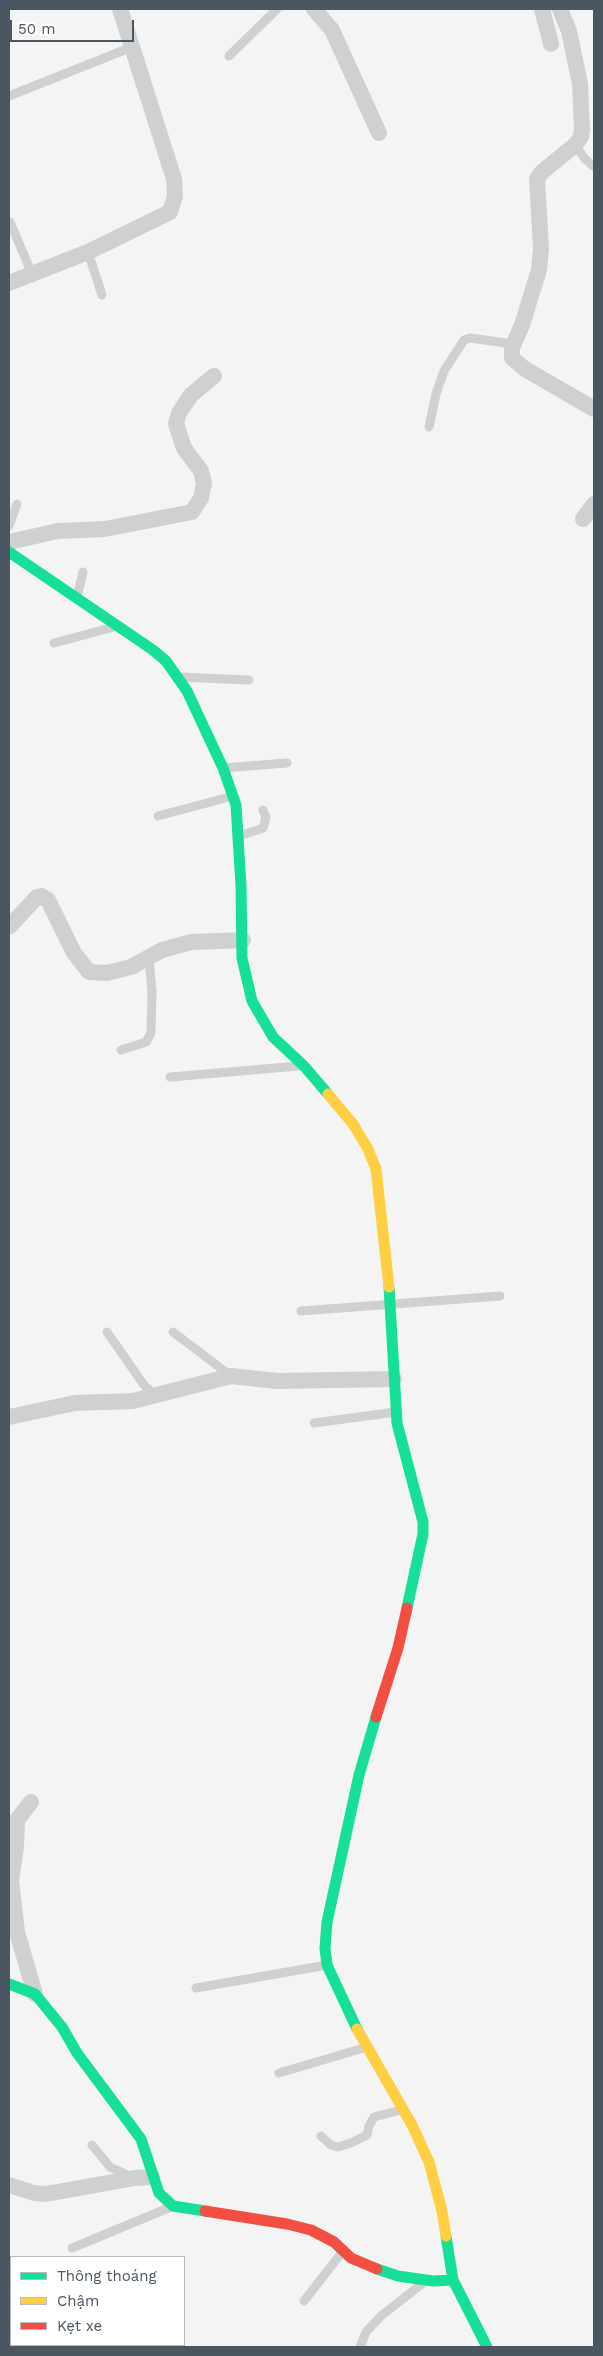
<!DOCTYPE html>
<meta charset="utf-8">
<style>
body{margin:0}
#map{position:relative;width:603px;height:2356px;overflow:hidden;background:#f4f4f4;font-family:"Work Sans",sans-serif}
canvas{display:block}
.frame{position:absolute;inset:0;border:10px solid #4a5661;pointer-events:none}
.legend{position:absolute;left:10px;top:2256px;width:175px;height:90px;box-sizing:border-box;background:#fff;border:1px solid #b7bbc0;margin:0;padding:6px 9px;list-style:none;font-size:15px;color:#4a5661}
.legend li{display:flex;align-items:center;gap:10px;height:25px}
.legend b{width:25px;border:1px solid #b7bbc0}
.scale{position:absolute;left:10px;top:20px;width:124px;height:22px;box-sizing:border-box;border:2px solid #4a5661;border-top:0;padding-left:6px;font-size:15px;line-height:18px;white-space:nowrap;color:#4a5661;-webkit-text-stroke:4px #fff;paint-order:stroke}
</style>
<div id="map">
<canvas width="603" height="2356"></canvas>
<div class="frame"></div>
<ul class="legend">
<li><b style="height:6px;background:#16e098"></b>Thông thoáng</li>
<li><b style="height:6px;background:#ffcf43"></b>Chậm</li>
<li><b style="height:6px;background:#f24e42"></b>Kẹt xe</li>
</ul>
<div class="scale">50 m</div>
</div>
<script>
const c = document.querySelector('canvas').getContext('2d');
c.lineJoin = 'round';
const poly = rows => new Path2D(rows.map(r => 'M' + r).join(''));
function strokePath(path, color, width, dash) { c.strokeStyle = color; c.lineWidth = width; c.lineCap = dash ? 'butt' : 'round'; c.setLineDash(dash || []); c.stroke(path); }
strokePath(poly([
 [229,56,277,9],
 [9,96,132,47],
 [575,145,585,159,594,167],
 [10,222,32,274],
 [88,252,102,295],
 [429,427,436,394,444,371,464,340,470,338,513,344],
 [9,526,17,504],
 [77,597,83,572],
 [54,643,114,627],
 [180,677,249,680],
 [223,768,287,763],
 [158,816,233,796],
 [239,836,263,828,266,817,263,810],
 [121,1050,146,1042,151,1033,152,992,149,957],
 [170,1077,299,1066],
 [301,1311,500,1296],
 [107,1332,144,1385,155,1395],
 [173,1332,231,1376],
 [314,1423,396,1412],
 [196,1988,327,1965],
 [279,2073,367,2047],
 [321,2136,331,2145,338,2147,351,2143,367,2135,369,2126,374,2117,401,2110],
 [92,2145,110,2167,132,2177],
 [72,2248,171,2207],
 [304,2301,343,2251],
 [360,2347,366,2332,381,2316,423,2283]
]), '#ced0d2', 9);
strokePath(poly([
 [314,9,332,30,379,133],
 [542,9,551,44],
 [560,9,569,31,580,84,582,129,581,137,575,145,542,172,537,179,541,248,539,270,522,325,512,348,512,358,525,369,594,409],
 [9,283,88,252,170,212,175,196,174,179,120,9],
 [583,519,594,504],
 [9,542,58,531,105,529,192,512,201,498,204,483,201,471,184,448,176,424,179,413,191,395,214,376],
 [9,927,37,897,41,896,48,900,74,953,89,972,107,973,131,967,162,950,191,942,243,940],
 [9,1417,75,1403,133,1401,231,1376,277,1381,394,1379],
 [31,1802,17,1820,16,1847,11,1880,17,1932,35,1994],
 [9,2185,34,2193,46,2194,135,2178,152,2177]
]), '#ced0d2', 16);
strokePath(poly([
 [9,552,153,650,166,661,187,691,223,768,236,805,241,886,242,958,252,1001,273,1037,304,1066,328,1094],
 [389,1287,397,1423,423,1522,423,1534,407,1608],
 [9,1984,35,1994,62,2027,77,2053,141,2139,159,2193,173,2206,205,2211],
 [357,2029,327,1965,325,1948,327,1922,359,1775,376,1717],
 [446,2236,453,2280,487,2347],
 [377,2269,398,2276,433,2281,453,2280]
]), '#16e098', 11);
strokePath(poly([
 [328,1094,353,1124,368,1149,376,1169,389,1287],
 [357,2029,412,2125,429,2162,442,2211,446,2236]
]), '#ffcf43', 11);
strokePath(poly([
 [376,1717,398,1648,407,1608],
 [205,2211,287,2224,311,2230,334,2242,351,2258,377,2269]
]), '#f24e42', 11);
</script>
